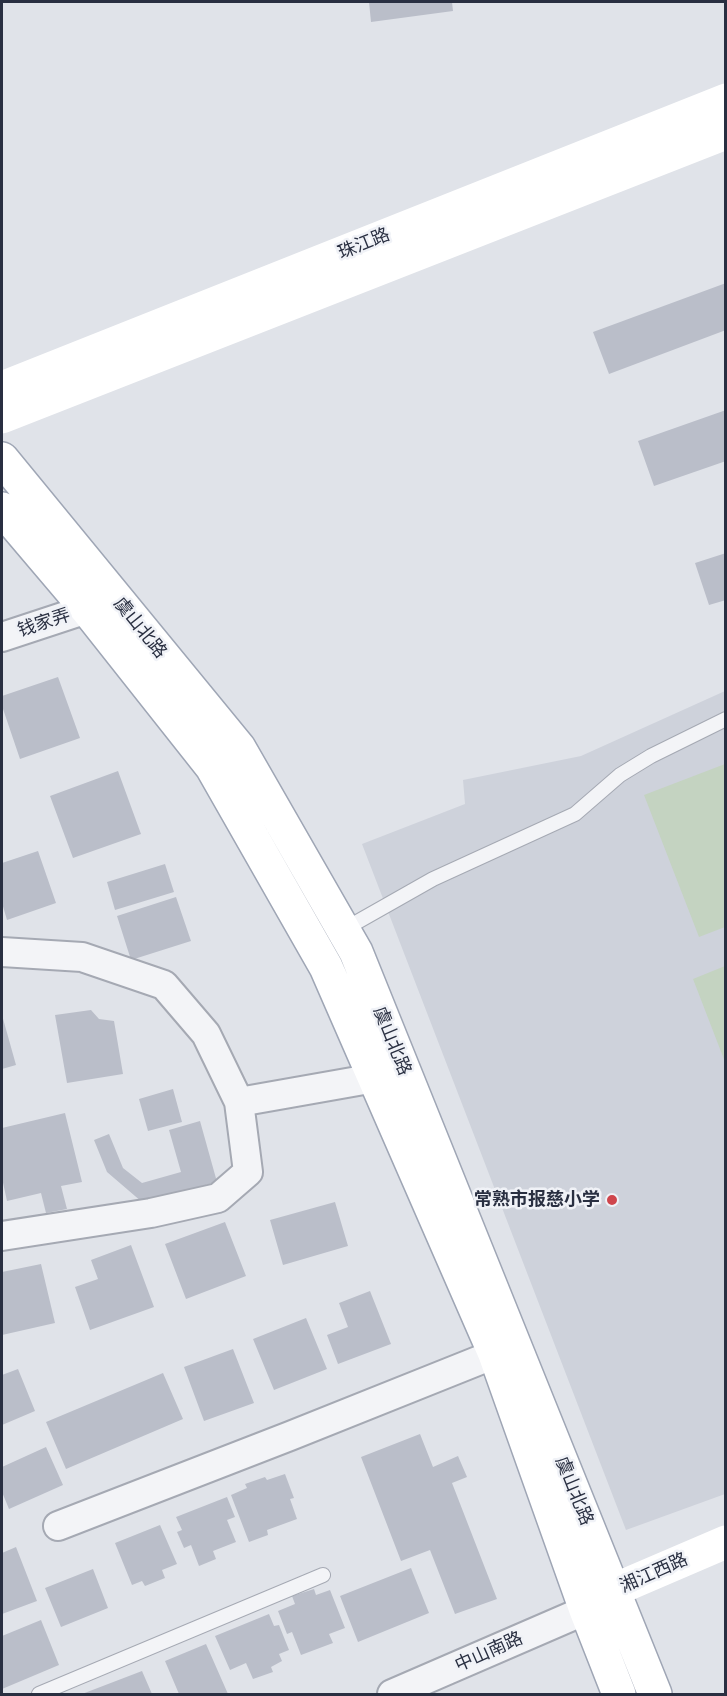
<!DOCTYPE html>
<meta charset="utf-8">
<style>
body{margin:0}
#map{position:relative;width:727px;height:1696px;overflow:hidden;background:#e0e3e9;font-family:Cabin,sans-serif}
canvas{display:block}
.frame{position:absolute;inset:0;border:3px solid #292f41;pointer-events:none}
</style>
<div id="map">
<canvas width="727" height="1696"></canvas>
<div class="frame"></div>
</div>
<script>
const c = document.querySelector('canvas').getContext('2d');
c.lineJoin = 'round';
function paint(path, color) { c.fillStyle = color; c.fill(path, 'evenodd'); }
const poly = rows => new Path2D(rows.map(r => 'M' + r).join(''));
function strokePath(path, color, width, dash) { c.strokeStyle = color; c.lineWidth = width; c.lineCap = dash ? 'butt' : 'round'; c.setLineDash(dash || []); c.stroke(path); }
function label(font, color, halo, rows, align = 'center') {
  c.font = font + ' Cabin,"Noto Sans SC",sans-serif'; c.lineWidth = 5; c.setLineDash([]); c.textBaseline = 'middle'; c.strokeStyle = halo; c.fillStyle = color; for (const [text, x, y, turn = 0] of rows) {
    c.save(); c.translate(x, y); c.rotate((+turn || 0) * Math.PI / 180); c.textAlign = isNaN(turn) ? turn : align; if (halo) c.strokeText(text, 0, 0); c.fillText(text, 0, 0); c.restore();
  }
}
paint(poly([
 [725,691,725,1494,626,1530,362,844,465,804,463,780,581,756]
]), '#ced2db');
paint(poly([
 [725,764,725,927,699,937,644,795],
 [725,966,725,1062,693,979]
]), '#c4d3c1');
paint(poly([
 [369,2,452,2,453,11,371,22],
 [726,283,726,330,609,374,593,332],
 [726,410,726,461,654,486,638,441],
 [726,553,726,600,709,605,695,563],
 [58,677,80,738,20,759,2,706,2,696],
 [118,771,141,834,73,858,50,796],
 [38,851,56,903,7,920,2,903,2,863],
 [165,864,174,892,115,910,107,882],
 [176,897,191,941,131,960,117,916],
 [91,1010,99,1019,114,1021,123,1074,67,1083,55,1015],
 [2,1015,16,1065,2,1069],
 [173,1089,182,1122,148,1131,139,1099],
 [65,1113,82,1182,61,1186,67,1209,46,1213,41,1193,7,1201,2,1178,2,1128],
 [200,1121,217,1182,142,1202,107,1172,94,1140,109,1134,123,1168,142,1183,181,1172,169,1130],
 [335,1202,348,1246,283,1265,270,1220],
 [225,1222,246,1276,186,1299,165,1244],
 [131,1245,154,1307,90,1330,75,1287,98,1279,91,1260],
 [41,1264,55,1323,2,1335,2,1272],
 [370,1291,391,1344,338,1364,327,1335,348,1327,339,1303],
 [306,1318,327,1369,274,1390,253,1339],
 [233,1349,254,1403,204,1421,184,1367],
 [18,1369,35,1411,2,1425,2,1375],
 [163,1373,183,1419,66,1469,46,1422],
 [420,1434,433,1467,458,1456,467,1477,452,1483,497,1599,455,1614,430,1550,401,1561,361,1457],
 [46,1447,63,1485,9,1509,2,1492,2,1467],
 [285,1474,294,1498,290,1499,297,1519,267,1530,268,1535,249,1542,231,1495,247,1488,245,1484,265,1477,267,1480],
 [227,1497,235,1517,227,1520,236,1542,213,1551,216,1559,199,1566,191,1545,184,1548,177,1532,182,1530,176,1517],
 [160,1525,177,1564,162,1570,165,1578,145,1586,142,1581,132,1585,115,1543],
 [16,1547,37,1601,2,1614,2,1553],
 [411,1568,429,1613,358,1642,340,1596],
 [93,1569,108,1608,61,1627,45,1588],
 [314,1589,316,1595,330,1590,345,1628,329,1634,333,1643,301,1655,292,1632,287,1634,278,1611,295,1604,292,1596],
 [269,1614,274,1626,279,1625,289,1650,279,1654,282,1661,271,1667,273,1672,253,1679,246,1663,230,1670,215,1636],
 [41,1620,59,1665,2,1689,2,1636],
 [206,1644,228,1694,179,1694,165,1661],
 [142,1671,152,1694,82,1694]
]), '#babec9');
const lane = poly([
 [343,930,433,879,575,814,620,775,651,756,726,719],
 [39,1694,323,1575]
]);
const street = poly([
 [2,637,87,609],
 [2,952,82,957,164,985,206,1034,239,1102,248,1172,218,1198,151,1213,2,1236],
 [239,1102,375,1078],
 [58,1526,290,1436,495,1354],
 [392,1694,586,1610]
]);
const primary = poly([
 [2,459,239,748,356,952,655,1694],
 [2,509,87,609,212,767,326,967,495,1354,586,1610,619,1694]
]);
strokePath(lane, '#a5a9b3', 16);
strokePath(street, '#a5a9b3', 32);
strokePath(primary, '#9fa6b5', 36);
strokePath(lane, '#f3f4f7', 14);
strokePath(street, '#f3f4f7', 28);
strokePath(poly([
 [2,388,726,100],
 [2,417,726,133],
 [590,1607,614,1590,726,1542]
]), '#fff', 33);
strokePath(primary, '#fff', 33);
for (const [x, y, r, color] of [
 [612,1200,6,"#cf454c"]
]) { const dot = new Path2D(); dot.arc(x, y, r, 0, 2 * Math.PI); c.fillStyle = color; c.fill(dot); strokePath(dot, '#f0f2f7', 2); }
label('18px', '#292f41', '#f0f2f7', [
 ["珠江路",364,244,-22],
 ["钱家弄",44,623,-18],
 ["虞山北路",140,628,51],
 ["虞山北路",392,1041,68],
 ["虞山北路",574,1491,68],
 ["湘江西路",654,1573,-24],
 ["中山南路",489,1652,-24]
]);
label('bold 18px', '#292f41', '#f0f2f7', [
 ["常熟市报慈小学",600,1200]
], 'right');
</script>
